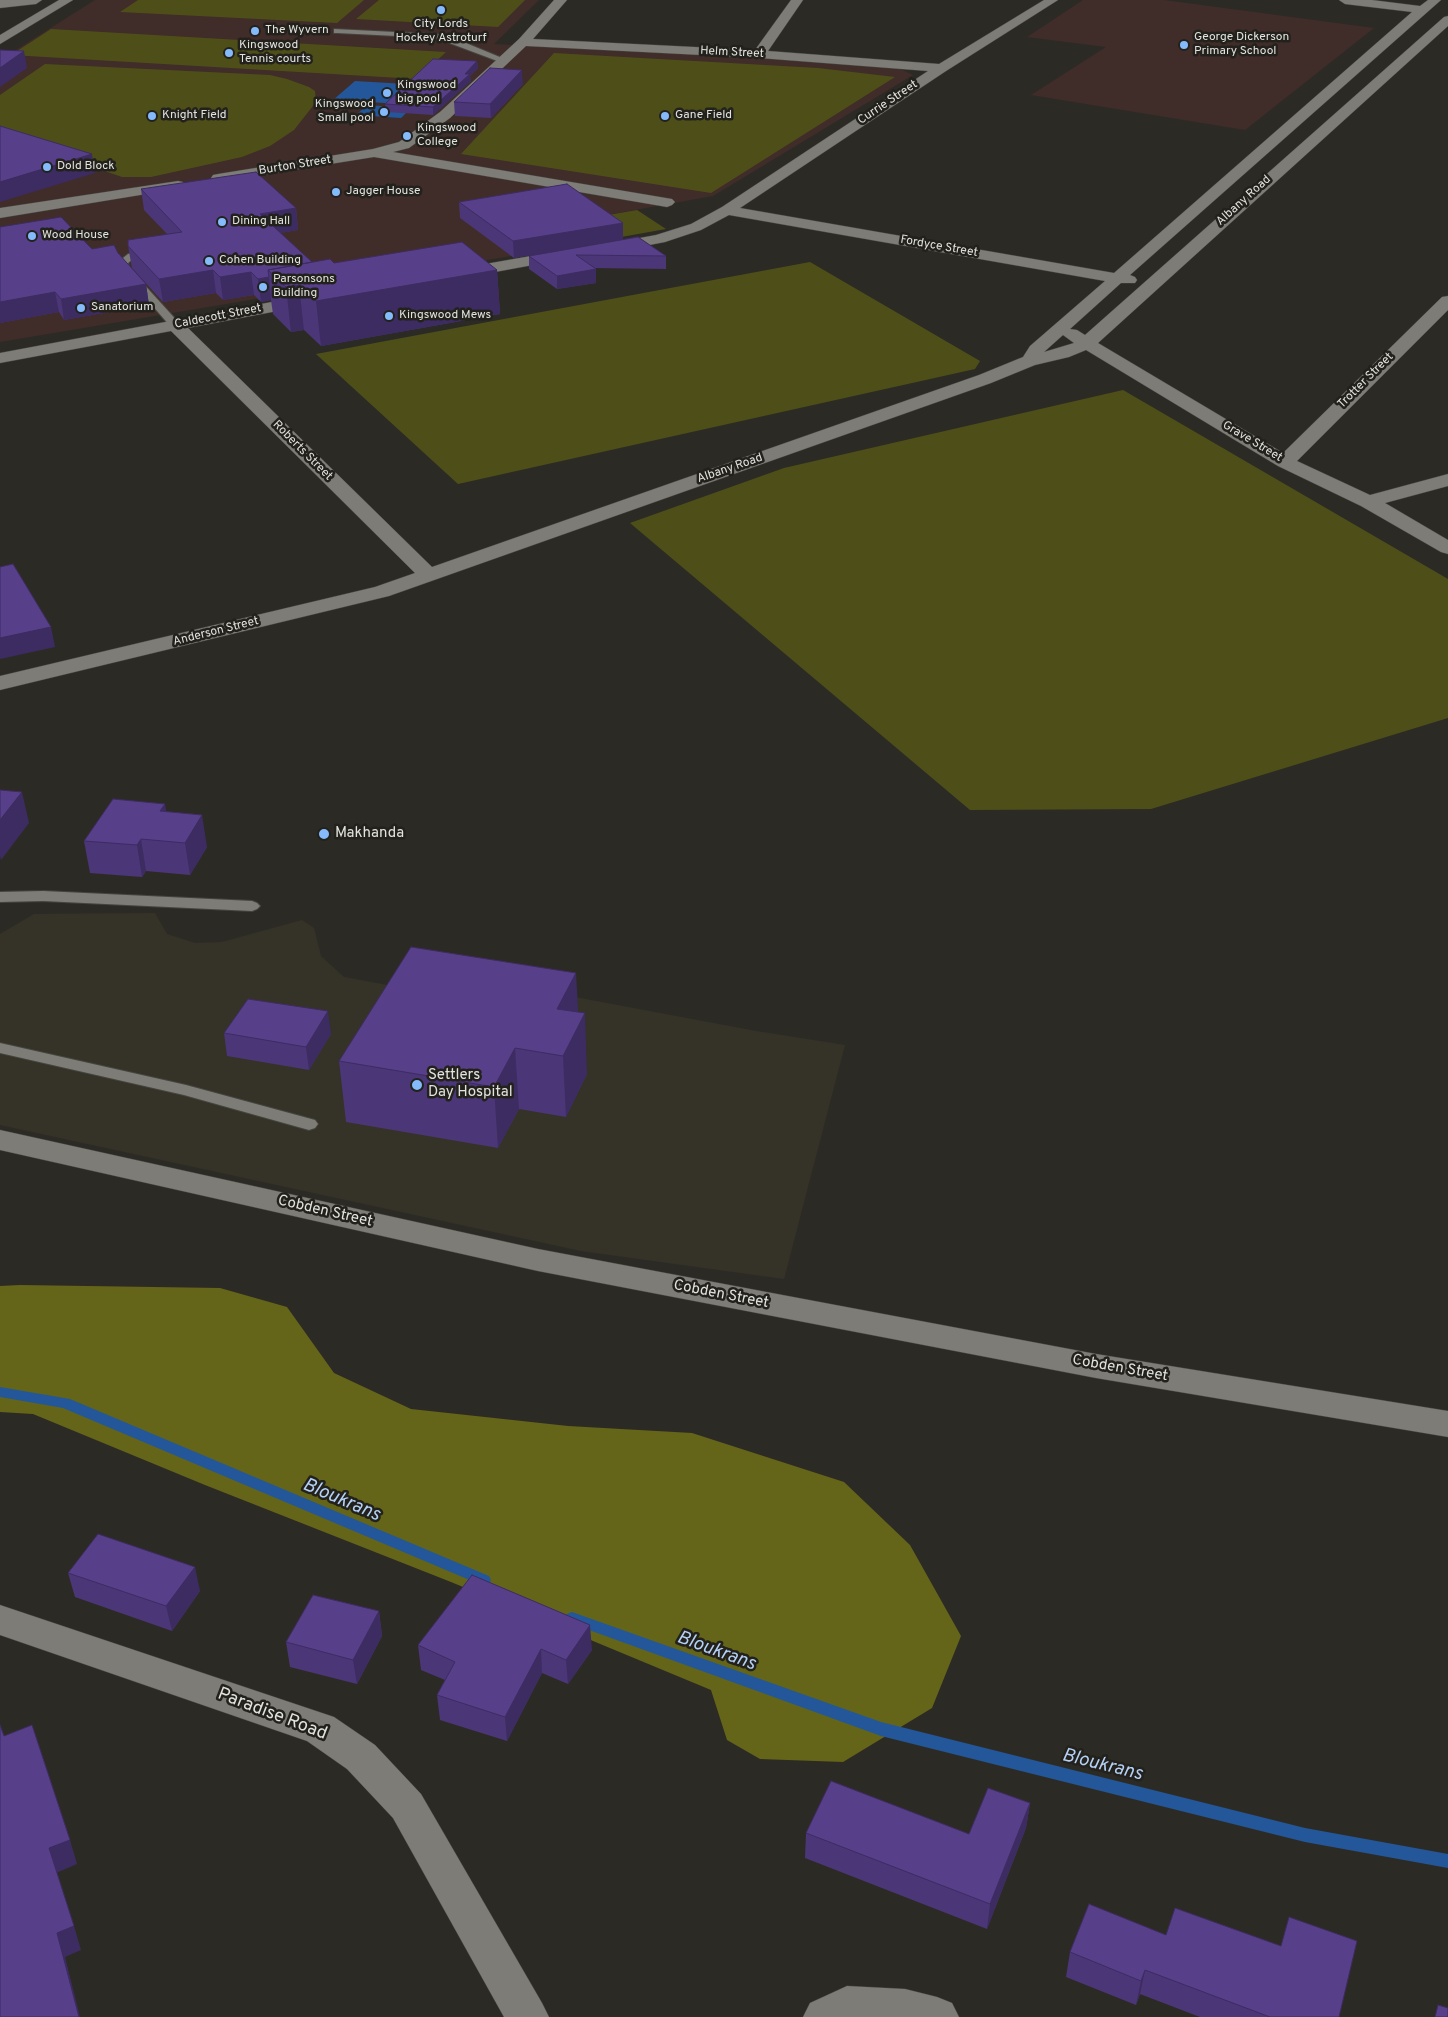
<!DOCTYPE html>
<style>
body{margin:0}
canvas{display:block;background:#2c2a25}
</style>
<canvas width="1448" height="2017"></canvas>
<script>
const c = document.querySelector('canvas').getContext('2d');
c.lineJoin = 'round';
function paint(path, color) { c.fillStyle = color; c.fill(path, 'evenodd'); }
const poly = rows => new Path2D(rows.map(r => 'M' + r).join(''));
function strokePath(path, color, width, dash) { c.strokeStyle = color; c.lineWidth = width; c.lineCap = dash ? 'butt' : 'round'; c.setLineDash(dash || []); c.stroke(path); }
function label(font, color, halo, rows, align = 'center') {
  c.font = font + ' Overpass,sans-serif'; c.lineWidth = 5; c.setLineDash([]); c.textBaseline = 'middle'; c.strokeStyle = halo; c.fillStyle = color; for (const [text, x, y, turn = 0] of rows) {
    c.save(); c.translate(x, y); c.rotate((+turn || 0) * Math.PI / 180); c.textAlign = isNaN(turn) ? turn : align; if (halo) c.strokeText(text, 0, 0); c.fillText(text, 0, 0); c.restore();
  }
}
paint(poly([
 [155,913,167,934,195,943,222,942,302,920,314,928,321,956,344,977,393,986,516,986,756,1031,845,1045,784,1279,581,1251,0,1125,0,934,34,914]
]), '#353227');
paint(poly([
 [95,0,539,0,494,44,894,66,913,75,713,196,540,227,565,247,0,342,0,60],
 [1083,0,1164,0,1374,28,1245,130,1031,95,1106,47,1027,37]
]), '#402c29');
paint(poly([
 [138,0,364,0,337,23,120,12],
 [379,0,525,0,498,27,356,19],
 [51,29,446,52,417,79,11,55],
 [554,53,818,68,895,77,711,193,461,154],
 [45,64,270,75,287,79,309,87,315,91,316,102,294,130,270,146,242,157,151,177,122,177,0,135,0,95],
 [637,210,666,229,565,247,539,227],
 [810,262,980,361,975,369,458,484,316,354],
 [1123,390,1448,579,1448,718,1151,809,970,810,630,523,784,468]
]), '#4e4f18');
paint(poly([
 [20,1285,220,1288,287,1307,334,1373,411,1409,568,1426,692,1433,844,1482,910,1545,961,1636,932,1708,843,1762,760,1759,727,1740,711,1690,451,1582,205,1485,33,1414,0,1412,0,1286]
]), '#646518');
paint(poly([
 [355,81,441,86,420,105,333,100],
 [367,105,411,108,401,118,356,115]
]), '#245799');
paint(poly([
 [0,1387,70,1399,489,1576,491,1580,489,1584,484,1586,479,1584,63,1408,0,1397,0,1387],
 [572,1612,881,1722,1305,1828,1448,1854,1448,1868,1305,1842,881,1736,567,1622,564,1618,567,1614,572,1612]
]), '#245799');
const lane = poly([
 [334,29,436,34,449,36,507,60,500,62,436,38,337,33,334,33,334,29],
 [150,248,155,251,153,253,134,258,128,263,130,269,179,323,179,327,171,327,123,272,118,262,128,254,150,248],
 [43,891,252,901,257,903,260,906,257,909,252,911,43,901,0,902,0,892,43,891],
 [0,1043,186,1085,315,1120,318,1124,315,1128,309,1130,184,1095,0,1053,0,1043]
]);
const street = poly([
 [0,0,42,0,36,4,0,8,0,0],
 [59,0,73,0,0,44,0,35,59,0],
 [554,0,567,0,533,39,755,50,791,0,803,0,768,51,939,64,1044,0,1058,0,946,71,740,208,1114,273,1412,12,1345,4,1339,0,1372,0,1420,6,1428,0,1441,0,1130,275,1135,277,1137,280,1135,283,1121,283,1070,329,1077,330,1085,335,1444,17,1448,16,1448,26,1098,343,1283,453,1442,297,1448,296,1448,310,1297,461,1370,495,1448,474,1448,486,1385,503,1448,540,1448,554,1441,552,1361,506,1278,466,1086,350,1069,357,1035,365,991,383,389,596,0,690,0,676,375,587,415,573,171,331,0,363,0,353,309,295,315,296,317,300,315,304,309,305,188,328,432,567,979,375,1023,357,1030,346,1105,281,729,215,701,230,665,242,608,253,602,251,600,248,602,245,656,235,691,224,722,207,928,71,759,58,526,46,450,118,409,148,393,152,672,199,675,202,672,205,667,207,374,157,218,182,213,181,211,178,213,175,218,174,373,149,399,142,440,112,519,39,554,0],
 [1063,335,1074,343,1044,352,1063,335],
 [178,181,183,182,185,185,183,188,0,218,0,208,178,181],
 [565,250,571,252,573,255,571,258,457,279,451,277,449,274,451,271,457,269,565,250],
 [0,1130,538,1249,1096,1354,1448,1411,1448,1437,1096,1378,538,1271,0,1150,0,1130],
 [0,1605,334,1717,375,1745,421,1794,542,2003,549,2017,504,2017,393,1818,347,1769,307,1741,0,1635,0,1605],
 [847,1986,905,1989,937,1997,952,2003,959,2017,803,2017,810,2003,847,1986]
]);
strokePath(lane, '#454540', 2);
strokePath(street, '#454540', 1);
paint(lane, '#7d7c76');
paint(street, '#7d7c76');
paint(poly([
 [477,61,478,68,470,76,471,81,433,115,386,112,385,104],
 [523,84,491,118,455,116,454,102],
 [141,189,296,208,298,230,280,233,312,262,497,270,500,314,321,346,304,330,291,332,273,314,271,300,261,302,254,295,223,300,216,293,163,302,132,268,128,246,167,234,144,210],
 [459,202,623,239,514,258,460,218],
 [638,237,666,256,666,269,594,268,596,269,596,283,557,289,529,269,529,256],
 [92,249,118,253,146,284,149,305,64,320,59,312,0,323],
 [166,812,207,847,190,875,146,871,142,877,90,873,84,841],
 [578,1012,587,1074,566,1117,519,1109,498,1148,346,1122,339,1061],
 [224,1033,331,1034,309,1070,227,1056],
 [68,1573,200,1591,172,1631,75,1597],
 [379,1611,382,1636,357,1684,290,1667,286,1642],
 [418,1645,592,1650,568,1684,542,1673,507,1741,440,1720,437,1695,445,1680,421,1670],
 [1030,1803,1026,1828,987,1929,805,1858,806,1833,969,1834],
 [1089,1904,1339,2017,1200,2017,1140,1994,1136,2005,1066,1977,1070,1952]
]), '#4b3677');
paint(poly([
 [24,51,27,68,0,87,0,68],
 [477,61,478,68,470,76,471,81,433,115,433,107],
 [522,70,523,84,491,118,490,104],
 [92,154,95,173,0,202,0,182],
 [296,208,298,230,262,236,260,214],
 [623,223,623,239,514,258,513,241],
 [596,269,596,283,557,289,557,276],
 [213,270,216,293,163,302,159,279],
 [497,270,500,314,321,346,316,301],
 [251,272,254,295,223,300,220,277],
 [269,277,271,300,261,302,258,279],
 [146,284,149,305,64,320,61,299],
 [299,285,304,330,291,332,286,287],
 [55,292,59,312,0,323,0,302],
 [51,627,55,647,0,659,0,638],
 [22,792,29,823,1,860,0,856,0,820],
 [165,804,170,835,160,811],
 [202,815,207,847,190,875,185,843],
 [141,839,146,871,142,877,137,845],
 [576,973,579,1025,585,1013,587,1074,566,1117,563,1056,557,1009],
 [328,1011,331,1034,309,1070,306,1047],
 [515,1048,519,1109,498,1148,494,1087],
 [195,1567,200,1591,172,1631,166,1606],
 [379,1611,382,1636,357,1684,353,1660],
 [590,1625,592,1650,568,1684,566,1660],
 [541,1649,542,1673,507,1741,505,1717],
 [1030,1803,1026,1828,987,1929,990,1904],
 [70,1840,77,1864,56,1873,49,1848],
 [74,1926,81,1950,65,1957,80,2017,79,2017,57,1933],
 [1145,1970,1140,1994,1136,2005,1141,1981]
]), '#3d2c61');
const building = poly([
 [0,50,24,51,0,68,0,50],
 [433,59,477,61,465,74,470,74,433,107,385,104,433,59],
 [490,68,522,70,490,104,454,102,490,68],
 [0,126,92,154,0,182,0,126],
 [256,172,296,208,260,214,312,262,268,270,269,277,258,279,251,272,220,277,213,270,159,279,128,246,128,240,182,232,141,189,256,172],
 [567,184,623,223,513,241,459,202,567,184],
 [61,217,92,249,114,245,118,253,146,284,61,299,55,292,0,302,0,227,61,217],
 [638,237,666,256,576,255,596,269,557,276,529,256,638,237],
 [462,242,497,270,316,301,299,285,286,287,268,270,330,259,334,263,462,242],
 [13,564,51,627,0,638,0,567,13,564],
 [0,790,22,792,0,820,0,790],
 [113,799,165,804,160,811,202,815,185,843,141,839,137,845,84,841,113,799],
 [411,947,576,973,557,1009,585,1013,563,1056,515,1048,494,1087,339,1061,411,947],
 [248,999,328,1011,306,1047,224,1033,248,999],
 [98,1534,195,1567,166,1606,68,1573,98,1534],
 [472,1575,590,1625,566,1660,541,1649,505,1717,437,1695,455,1662,418,1645,472,1575],
 [313,1595,379,1611,353,1660,286,1642,313,1595],
 [0,1725,4,1736,32,1725,70,1840,49,1848,74,1926,57,1933,79,2017,0,2017,0,1725],
 [831,1781,969,1834,988,1788,1030,1803,990,1904,806,1833,831,1781],
 [1089,1904,1166,1935,1175,1908,1281,1946,1289,1917,1357,1941,1339,2017,1270,2017,1145,1970,1141,1981,1070,1952,1089,1904],
 [1438,2005,1448,2008,1448,2017,1435,2017,1438,2005]
]);
paint(building, '#573f8a');
strokePath(building, '#3d2c61', 1);
for (const [x, y, r, color] of [
 [441,10,5,"#85bbfb"],
 [255,31,5,"#85bbfb"],
 [1184,45,5,"#85bbfb"],
 [229,53,5,"#85bbfb"],
 [387,93,5,"#85bbfb"],
 [384,112,5,"#85bbfb"],
 [152,116,5,"#85bbfb"],
 [665,116,5,"#85bbfb"],
 [407,136,5,"#85bbfb"],
 [47,167,5,"#85bbfb"],
 [336,192,5,"#85bbfb"],
 [222,222,5,"#85bbfb"],
 [32,236,5,"#85bbfb"],
 [209,261,5,"#85bbfb"],
 [263,287,5,"#85bbfb"],
 [81,308,5,"#85bbfb"],
 [389,316,5,"#85bbfb"],
 [324,834,6,"#85bbfb"],
 [417,1085,6,"#85bbfb"]
]) { const dot = new Path2D(); dot.arc(x, y, r, 0, 2 * Math.PI); c.fillStyle = color; c.fill(dot); strokePath(dot, '#22211c', 2); }
label('12px', '#e2e2de', '#22211c', [
 ["City Lords",441,25,"center"],
 ["Hockey Astroturf",441,39,"center"],
 ["The Wyvern",265,31],
 ["George Dickerson",1194,38],
 ["Primary School",1194,52],
 ["Kingswood",239,46],
 ["Tennis courts",239,60],
 ["Kingswood",397,86],
 ["big pool",397,100],
 ["Kingswood",374,105,"right"],
 ["Small pool",374,119,"right"],
 ["Knight Field",162,116],
 ["Gane Field",675,116],
 ["Kingswood",417,129],
 ["College",417,143],
 ["Dold Block",57,167],
 ["Jagger House",346,192],
 ["Dining Hall",232,222],
 ["Wood House",42,236],
 ["Cohen Building",219,261],
 ["Parsonsons",273,280],
 ["Building",273,294],
 ["Sanatorium",91,308],
 ["Kingswood Mews",399,316]
], 'left');
label('12px', '#e2e2de', '#22211c', [
 ["Helm Street",732,53,3],
 ["Currie Street",888,103,-34],
 ["Burton Street",295,166,-9],
 ["Albany Road",1244,201,-42],
 ["Fordyce Street",939,247,10],
 ["Caldecott Street",218,317,-11],
 ["Trotter Street",1366,381,-45],
 ["Grave Street",1252,442,31],
 ["Roberts Street",302,451,45],
 ["Albany Road",730,469,-19],
 ["Anderson Street",216,632,-14]
]);
label('15px', '#e2e2de', '#22211c', [
 ["Makhanda",335,834],
 ["Settlers",428,1076],
 ["Day Hospital",428,1093]
], 'left');
label('15px', '#e2e2de', '#22211c', [
 ["Cobden Street",325,1212,13],
 ["Cobden Street",721,1295,11],
 ["Cobden Street",1120,1369,10]
]);
label('18px', '#e2e2de', '#22211c', [
 ["Paradise Road",272,1715,21]
]);
label('italic 19px', '#b5d1f6', '#22211c', [
 ["Bloukrans",341,1501,23],
 ["Bloukrans",716,1652,20],
 ["Bloukrans",1102,1766,14]
]);
</script>
